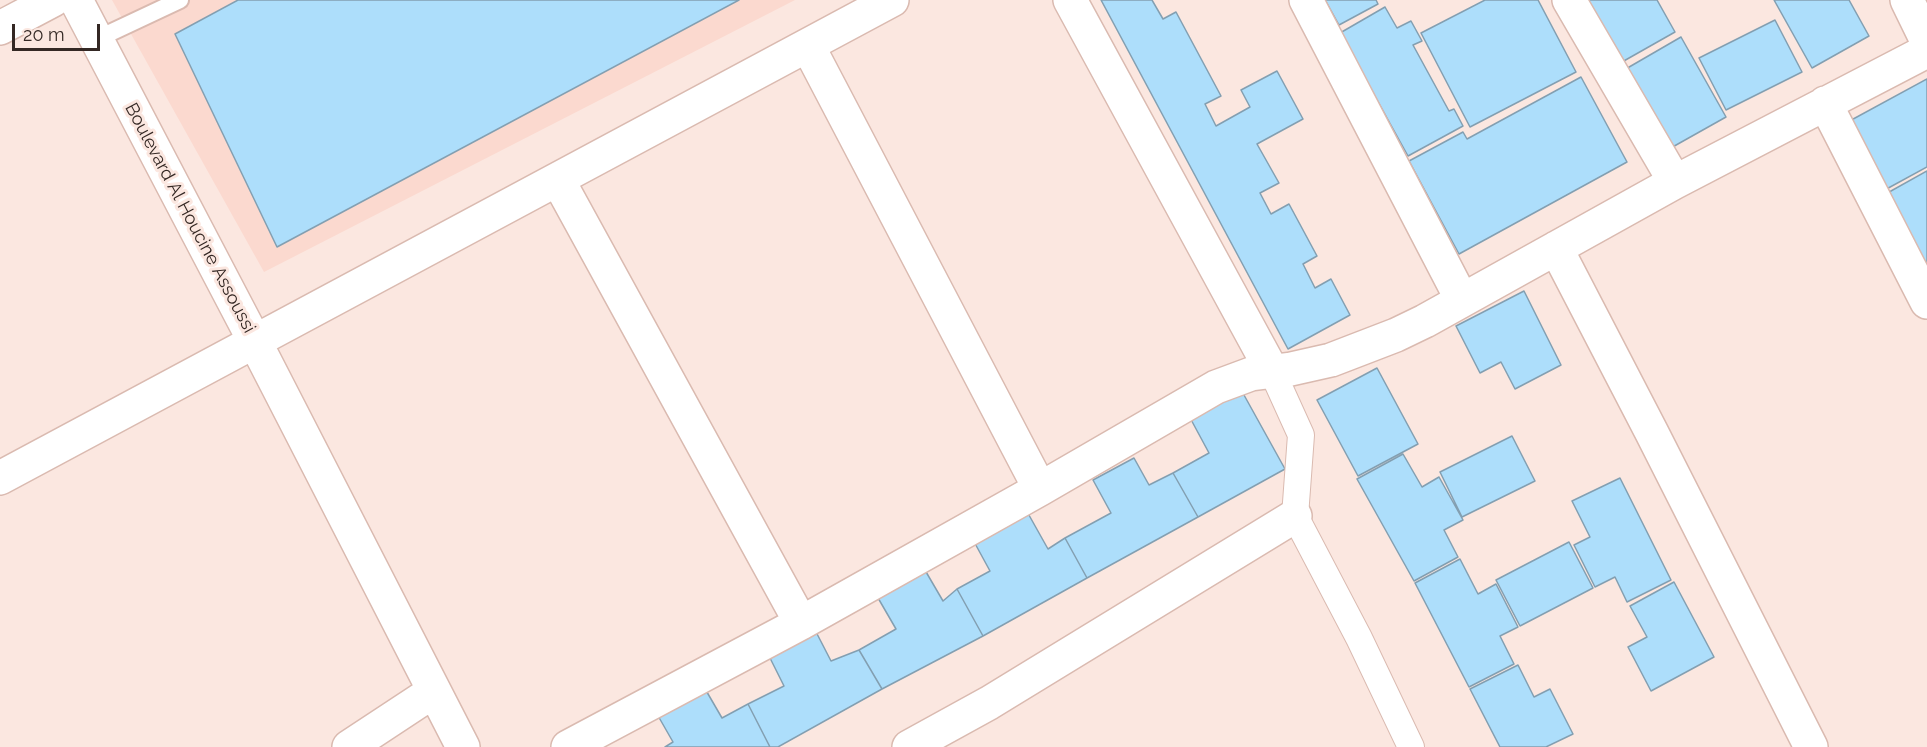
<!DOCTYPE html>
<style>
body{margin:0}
#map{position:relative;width:1927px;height:747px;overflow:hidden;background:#fbe7e0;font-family:Raleway,sans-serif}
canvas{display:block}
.scale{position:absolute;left:12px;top:24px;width:88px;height:27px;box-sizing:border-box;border:3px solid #342824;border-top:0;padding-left:8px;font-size:18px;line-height:21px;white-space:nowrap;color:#342824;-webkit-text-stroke:4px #fbe7e0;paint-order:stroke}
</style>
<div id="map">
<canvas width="1927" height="747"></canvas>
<div class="scale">20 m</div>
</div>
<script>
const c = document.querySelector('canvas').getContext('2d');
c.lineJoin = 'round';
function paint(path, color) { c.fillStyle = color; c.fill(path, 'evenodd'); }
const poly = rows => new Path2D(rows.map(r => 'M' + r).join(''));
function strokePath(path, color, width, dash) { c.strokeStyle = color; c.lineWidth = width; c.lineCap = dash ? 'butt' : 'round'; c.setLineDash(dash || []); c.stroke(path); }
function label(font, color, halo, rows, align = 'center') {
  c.font = font + ' Raleway,sans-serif'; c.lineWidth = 6; c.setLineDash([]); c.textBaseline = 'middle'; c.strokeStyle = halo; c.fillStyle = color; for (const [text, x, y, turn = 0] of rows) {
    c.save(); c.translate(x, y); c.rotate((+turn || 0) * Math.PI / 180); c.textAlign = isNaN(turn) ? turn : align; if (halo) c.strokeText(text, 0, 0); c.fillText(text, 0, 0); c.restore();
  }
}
paint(poly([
 [112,0,795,0,264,272]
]), '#fbd9cf');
const building = poly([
 [238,0,739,0,277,247,175,34,238,0],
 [1101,0,1152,0,1163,19,1176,12,1221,96,1205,104,1216,126,1250,107,1241,90,1277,71,1303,119,1257,144,1279,183,1260,193,1271,214,1289,204,1317,256,1303,264,1315,288,1331,279,1350,315,1288,349,1101,0],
 [1325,0,1376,0,1378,4,1339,25,1325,0],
 [1485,0,1538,0,1576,72,1470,127,1421,33,1485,0],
 [1587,0,1657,0,1675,32,1622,62,1587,0],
 [1774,0,1849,0,1869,36,1812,68,1774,0],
 [1385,7,1397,28,1411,21,1422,41,1413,45,1449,111,1454,109,1463,126,1408,156,1340,33,1385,7],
 [1775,20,1802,72,1726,110,1699,58,1775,20],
 [1681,37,1726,117,1669,149,1624,70,1681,37],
 [1581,77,1627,162,1459,254,1409,161,1463,132,1467,139,1581,77],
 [1927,79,1927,167,1881,192,1844,124,1927,79],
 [1927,171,1927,280,1882,196,1927,171],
 [1524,291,1561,365,1515,389,1501,362,1480,373,1456,326,1524,291],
 [1377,368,1418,444,1358,476,1317,400,1377,368],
 [1239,386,1285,469,1198,517,1173,473,1209,453,1188,414,1239,386],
 [1512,436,1535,481,1462,517,1440,472,1512,436],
 [1403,454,1422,487,1439,477,1463,520,1444,530,1458,557,1414,581,1357,479,1403,454],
 [1134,458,1149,485,1173,473,1198,517,1087,578,1065,538,1111,513,1093,480,1134,458],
 [1620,478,1671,580,1627,602,1615,577,1595,587,1574,545,1590,537,1572,501,1620,478],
 [1025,508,1048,549,1065,538,1087,578,983,636,957,589,990,571,972,538,1025,508],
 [1569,542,1593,588,1520,626,1496,580,1569,542],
 [1460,559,1478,594,1496,584,1518,627,1500,636,1514,664,1469,687,1415,583,1460,559],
 [922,565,943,601,957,589,983,636,882,689,859,650,896,629,874,591,922,565],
 [1674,582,1714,657,1651,691,1628,647,1647,637,1630,606,1674,582],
 [814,628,831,661,859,650,882,689,778,747,770,747,748,704,784,686,767,652,814,628],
 [1518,665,1534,697,1550,689,1573,734,1546,747,1500,747,1470,689,1518,665],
 [704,687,722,718,748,704,770,747,665,747,673,742,657,714,704,687]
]);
paint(building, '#addefb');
strokePath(building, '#839fb1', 1.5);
const service = poly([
 [97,39,180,0]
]);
const pedestrian = poly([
 [1272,371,1301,435,1295,516,1359,638,1411,747]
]);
const minor = poly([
 [76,0,254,340,463,747],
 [1070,0,1272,371],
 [1306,0,1462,300],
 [1569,0,1675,182],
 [1907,0,1927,41],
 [0,28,53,0],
 [808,46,1040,489],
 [1825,103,1927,302],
 [558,180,801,623],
 [1556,248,1652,433,1811,747],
 [0,478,892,0],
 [349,747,434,691],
 [568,747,801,623,1040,489,1216,387,1251,374,1291,369,1331,360,1396,335,1425,321,1675,182,1927,51],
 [909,747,989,703,1295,516]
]);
strokePath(service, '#dabab0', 20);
strokePath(pedestrian, '#dabab0', 28);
strokePath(minor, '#dabab0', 36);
strokePath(service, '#fff', 16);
strokePath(pedestrian, '#fff', 26);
strokePath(minor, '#fff', 33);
label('18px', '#342824', '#fbe7e0', [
 ["Boulevard Al Houcine Assoussi",190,218,62]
]);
</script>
